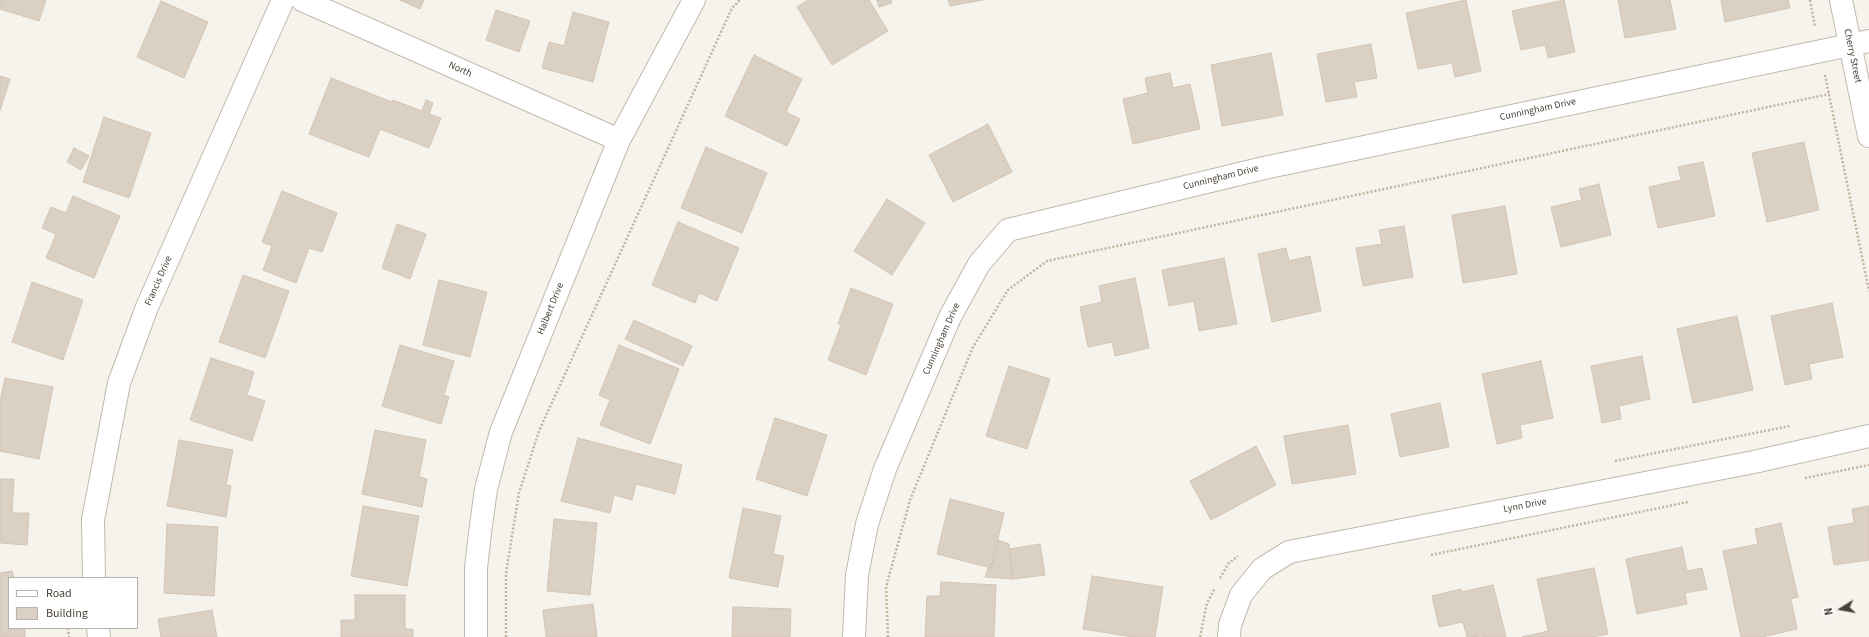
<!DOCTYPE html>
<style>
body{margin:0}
#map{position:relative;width:1869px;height:637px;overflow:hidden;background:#f6f2ec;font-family:"Source Sans 3",sans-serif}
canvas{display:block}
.legend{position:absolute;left:8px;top:577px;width:130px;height:52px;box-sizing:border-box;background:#fff;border:1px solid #b7b4b0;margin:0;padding:5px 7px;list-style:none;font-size:12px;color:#4b4339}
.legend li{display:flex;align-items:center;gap:8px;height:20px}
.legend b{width:20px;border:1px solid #b7b4b0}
.north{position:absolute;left:1821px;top:589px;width:40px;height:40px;-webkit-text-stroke:3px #fff;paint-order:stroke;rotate:259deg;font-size:11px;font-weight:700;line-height:16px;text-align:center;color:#4b4339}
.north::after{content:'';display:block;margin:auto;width:14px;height:18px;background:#4b4339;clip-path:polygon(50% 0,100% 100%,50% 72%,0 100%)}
</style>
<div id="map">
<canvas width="1869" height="637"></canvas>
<ul class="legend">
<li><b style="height:5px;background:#fff"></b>Road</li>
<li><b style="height:11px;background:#dbd0c4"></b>Building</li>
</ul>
<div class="north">N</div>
</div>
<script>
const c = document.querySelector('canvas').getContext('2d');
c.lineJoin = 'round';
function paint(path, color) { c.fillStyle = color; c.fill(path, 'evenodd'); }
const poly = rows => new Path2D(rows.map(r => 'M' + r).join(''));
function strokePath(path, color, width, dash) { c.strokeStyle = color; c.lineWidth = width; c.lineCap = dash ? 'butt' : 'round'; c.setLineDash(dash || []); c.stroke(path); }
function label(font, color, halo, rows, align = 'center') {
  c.font = font + ' "Source Sans 3",sans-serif'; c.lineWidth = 4; c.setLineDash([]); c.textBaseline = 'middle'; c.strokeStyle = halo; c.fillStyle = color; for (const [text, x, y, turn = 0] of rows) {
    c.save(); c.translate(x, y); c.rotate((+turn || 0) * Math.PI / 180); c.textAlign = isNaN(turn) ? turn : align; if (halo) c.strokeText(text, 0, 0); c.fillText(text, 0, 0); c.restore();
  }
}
const building = poly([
 [1,0,46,0,39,21,0,9,1,0],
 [400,0,424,0,420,9,400,0],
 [808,0,869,0,888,31,832,65,797,7,808,0],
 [877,0,891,0,892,3,879,7,877,0],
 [948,0,983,0,950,6,948,0],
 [1466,0,1481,71,1455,77,1452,63,1418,69,1406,13,1466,0],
 [1564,0,1575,52,1548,58,1545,45,1521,50,1512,11,1564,0],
 [1618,0,1670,0,1676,29,1625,38,1618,0],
 [1721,0,1788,0,1790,8,1725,22,1721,0],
 [161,1,208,22,184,78,137,57,161,1],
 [496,10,530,21,519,52,486,40,496,10],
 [573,12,609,22,593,82,542,68,549,42,564,46,573,12],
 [1371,44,1377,78,1354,82,1357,97,1326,102,1317,54,1371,44],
 [1271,53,1283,115,1222,126,1211,65,1271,53],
 [754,55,802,79,786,112,800,119,787,146,725,116,754,55],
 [1170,73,1173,88,1190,84,1200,129,1133,144,1123,99,1148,93,1145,78,1170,73],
 [0,76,10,79,0,111,0,76],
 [331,78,392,102,393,100,422,111,426,100,433,103,429,114,441,118,429,148,380,129,369,157,309,134,331,78],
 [104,117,151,133,129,198,83,182,104,117],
 [988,124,1012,172,953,202,929,155,988,124],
 [1804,142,1819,210,1767,222,1752,153,1804,142],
 [706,147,767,173,742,233,681,208,706,147],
 [74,148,89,156,81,170,67,162,74,148],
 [1703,162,1715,216,1658,228,1649,187,1681,180,1678,167,1703,162],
 [1599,184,1611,235,1561,247,1551,207,1582,200,1579,189,1599,184],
 [282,191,337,213,322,252,309,248,296,283,263,270,272,246,262,242,282,191],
 [73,196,120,216,94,278,46,258,56,234,42,228,51,207,66,213,73,196],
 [887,199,925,223,892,275,854,251,887,199],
 [1505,206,1517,274,1463,283,1452,215,1505,206],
 [678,222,739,248,717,301,699,293,695,303,652,285,678,222],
 [397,224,426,234,410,279,382,268,397,224],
 [1404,226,1413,277,1363,286,1356,248,1382,244,1379,230,1404,226],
 [1286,248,1289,261,1310,256,1321,311,1272,322,1258,254,1286,248],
 [1224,258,1237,324,1199,331,1194,301,1169,306,1162,270,1224,258],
 [243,275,289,291,265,358,219,342,243,275],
 [1135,278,1149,348,1115,356,1112,342,1088,347,1080,307,1102,302,1099,286,1135,278],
 [439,280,487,292,470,357,423,345,439,280],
 [32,282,83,300,63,360,12,342,32,282],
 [851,288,893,304,866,375,828,360,841,325,838,324,851,288],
 [1832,303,1843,357,1809,364,1812,379,1785,385,1771,316,1832,303],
 [1737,316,1753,390,1693,403,1677,329,1737,316],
 [634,320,692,346,683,366,625,339,634,320],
 [400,345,454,361,444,395,449,397,441,424,382,406,400,345],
 [619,345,679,369,650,444,600,425,610,400,599,395,619,345],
 [1642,356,1650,399,1619,406,1621,419,1602,423,1591,366,1642,356],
 [211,358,254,372,247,395,265,401,252,441,190,420,211,358],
 [1541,361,1553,418,1520,425,1522,438,1497,444,1482,374,1541,361],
 [1009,366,1050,379,1027,449,986,436,1009,366],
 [5,378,53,387,39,459,0,451,0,402,5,378],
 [1440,403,1449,447,1400,457,1391,414,1440,403],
 [775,418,827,435,807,496,756,479,775,418],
 [1348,425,1356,474,1292,484,1284,436,1348,425],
 [375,430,426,440,419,477,427,479,422,507,362,494,375,430],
 [578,438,682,465,675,494,636,484,632,500,614,495,610,513,561,501,578,438],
 [179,440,233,450,226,485,231,486,226,517,167,506,179,440],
 [1256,446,1276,485,1211,520,1190,481,1256,446],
 [0,479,14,479,12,513,29,513,27,545,0,543,0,479],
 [950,499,1004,513,991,568,937,554,950,499],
 [363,506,419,516,407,586,351,576,363,506],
 [1869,506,1869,560,1834,565,1828,527,1854,523,1852,509,1869,506],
 [743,508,781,516,773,554,784,556,778,587,729,578,743,508],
 [554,519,597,523,590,595,547,591,554,519],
 [1781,523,1798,597,1791,599,1797,629,1762,637,1741,637,1723,551,1758,544,1755,529,1781,523],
 [167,524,218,527,214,596,164,593,167,524],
 [998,540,1009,544,1013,579,985,577,988,568,991,568,998,540],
 [1040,544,1045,575,1013,579,1009,549,1040,544],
 [1682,547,1687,571,1702,568,1707,589,1685,593,1687,604,1637,614,1626,559,1682,547],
 [1594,568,1608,634,1592,637,1522,637,1548,631,1537,579,1594,568],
 [12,571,14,578,9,578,9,628,25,628,25,637,0,637,0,573,12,571],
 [1092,576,1163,587,1155,637,1133,637,1083,629,1092,576],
 [941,582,996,585,994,637,925,637,927,596,940,596,941,582],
 [1493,585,1506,637,1484,637,1483,636,1467,637,1463,622,1439,627,1432,596,1461,589,1462,592,1493,585],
 [355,595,405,595,405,629,413,629,413,637,341,637,341,620,355,620,355,595],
 [593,604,597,637,546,637,543,610,593,604],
 [733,607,791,609,790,637,732,637,733,607],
 [212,610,217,637,161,637,158,619,212,610]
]);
paint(building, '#dbd0c4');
strokePath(building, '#d2c5b4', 1);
const minor = poly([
 [302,0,619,140],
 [94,578,93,520,119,383,147,307,283,0],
 [98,628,99,637],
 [476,637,476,568,480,533,486,489,501,432,619,140,694,0],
 [854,637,857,575,867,524,885,469,950,317,979,264,1008,230,1264,168,1869,41],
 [1229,637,1230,625,1241,595,1262,569,1289,552,1754,462,1869,436]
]);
const tertiary = poly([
 [1841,0,1869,136]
]);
strokePath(minor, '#c2b9ae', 24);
strokePath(tertiary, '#c2b9ae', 24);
strokePath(poly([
 [1810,0,1815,27],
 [1825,75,1869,291],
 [1615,461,1790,426],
 [1805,478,1869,465],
 [1431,555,1688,502],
 [1220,578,1229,563,1238,556],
 [68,628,69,637],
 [506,637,506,573,519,493,539,431,732,8,740,0],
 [888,637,886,587,910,500,973,347,1008,290,1047,261,1829,94],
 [1200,637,1207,603,1215,588]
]), '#c3b4a0', 2.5, [2, 2]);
strokePath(minor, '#fff', 22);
strokePath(tertiary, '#fff', 22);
label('10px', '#4b4339', '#fff', [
 ["Cherry Street",1852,56,78],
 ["North",460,70,24],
 ["Cunningham Drive",1538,110,-12],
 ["Cunningham Drive",1221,178,-14],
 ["Francis Drive",159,281,-66],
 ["Halbert Drive",551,309,-68],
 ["Cunningham Drive",942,339,-66],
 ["Lynn Drive",1525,506,-11]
]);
</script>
